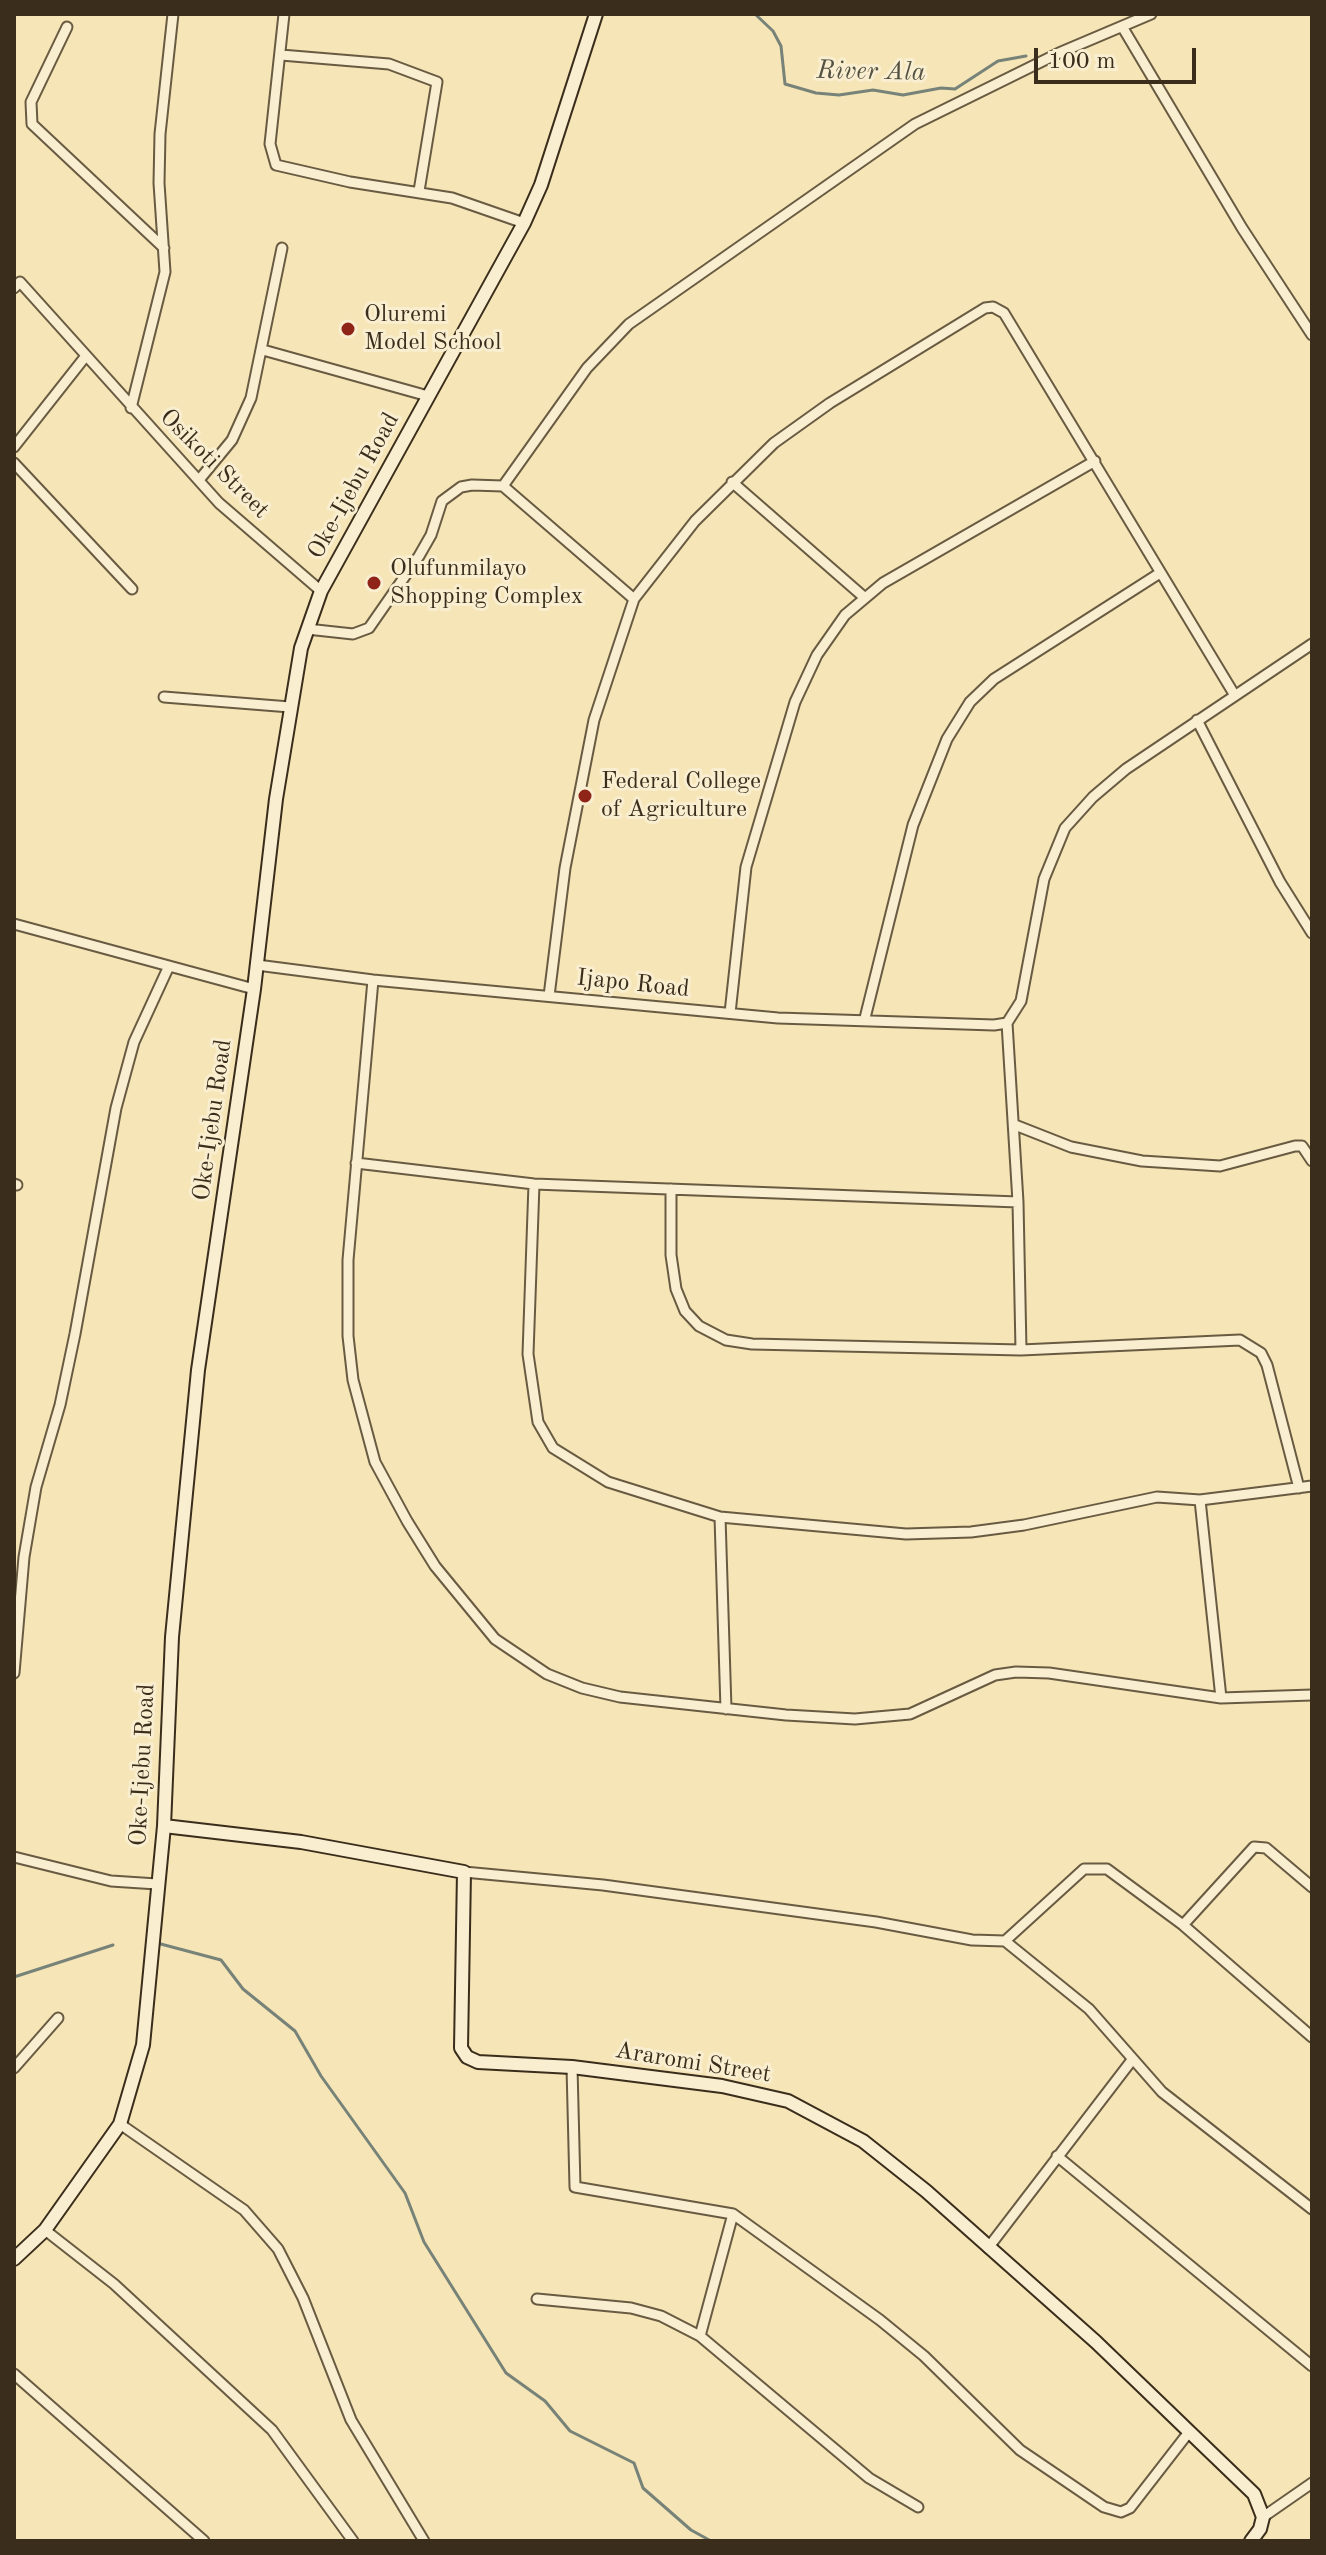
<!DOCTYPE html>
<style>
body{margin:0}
#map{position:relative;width:1326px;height:2555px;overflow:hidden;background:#f6e5b7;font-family:"Old Standard TT",serif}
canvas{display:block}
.frame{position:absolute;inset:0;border:16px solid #3a2d1b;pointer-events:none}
.scale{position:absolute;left:1034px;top:48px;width:162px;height:36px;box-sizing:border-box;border:4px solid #3a2d1b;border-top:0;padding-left:10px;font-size:24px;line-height:28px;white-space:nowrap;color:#3a2d1b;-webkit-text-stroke:6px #f9eed0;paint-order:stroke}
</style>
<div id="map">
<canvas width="1326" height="2555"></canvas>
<div class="frame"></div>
<div class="scale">100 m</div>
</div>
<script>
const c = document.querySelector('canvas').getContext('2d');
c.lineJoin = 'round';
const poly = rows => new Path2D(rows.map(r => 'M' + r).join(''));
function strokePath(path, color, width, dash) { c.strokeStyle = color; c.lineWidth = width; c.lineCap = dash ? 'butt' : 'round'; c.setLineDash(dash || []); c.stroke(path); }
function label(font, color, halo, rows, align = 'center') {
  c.font = font + ' "Old Standard TT",serif'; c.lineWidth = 6; c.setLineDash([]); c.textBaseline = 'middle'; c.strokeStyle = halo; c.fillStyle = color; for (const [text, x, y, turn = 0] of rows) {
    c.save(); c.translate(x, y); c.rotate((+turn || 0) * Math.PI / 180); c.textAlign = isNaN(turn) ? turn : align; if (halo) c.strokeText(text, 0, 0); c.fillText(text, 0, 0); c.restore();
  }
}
strokePath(poly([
 [755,14,773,31,781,46,785,84,816,93,839,95,873,90,903,95,941,88,955,89,998,61,1026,56],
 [157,1943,221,1960,243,1989,295,2031,321,2076,405,2193,424,2242,506,2373,545,2401,570,2431,634,2463,643,2488,691,2530,711,2541],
 [14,1977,113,1945]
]), '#778378', 3);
const street = poly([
 [284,14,270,144,276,165,350,182,452,198,524,223],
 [67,27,31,102,32,124,164,248],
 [1123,28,1242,228,1312,335],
 [281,55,389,64,437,82,419,191],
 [14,288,20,282,219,503,321,591],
 [263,350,428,396],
 [131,408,165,272,159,183,160,134,173,14],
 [14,447,85,357],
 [14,463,132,589],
 [199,480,232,440,251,398,282,248],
 [732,482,865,598],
 [503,486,587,368,629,324,915,124,1059,53,1151,14],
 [307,629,353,634,369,628,419,556,431,535,442,501,461,487,472,485,503,486,634,599],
 [164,697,290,707],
 [1197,720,1280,882,1312,933],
 [14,924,254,989],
 [257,965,373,980,778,1018,994,1025,1007,1023],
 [373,980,348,1260,348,1336,353,1380,375,1462,407,1521,435,1566,495,1639,547,1674,582,1688,620,1697,786,1715,855,1719,910,1714,995,1675,1016,1672,1049,1673,1221,1698,1312,1695],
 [549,996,565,868,594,720,634,599,695,521,774,443,830,403,985,308,993,307,1004,313,1234,694],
 [730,1013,746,867,795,702,817,655,845,615,883,583,1095,461],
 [865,1018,913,825,947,739,970,702,994,679,1160,573],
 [1015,1125,1071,1147,1142,1161,1220,1166,1295,1146,1302,1146,1312,1161],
 [356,1163,534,1184,1018,1202,1021,1350],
 [14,1184,17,1185],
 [534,1184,528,1354,538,1422,553,1448,608,1482,720,1517,906,1534,971,1532,1024,1525,1157,1497,1200,1500],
 [671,1189,671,1255,676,1289,685,1311,699,1326,726,1340,752,1344,1021,1350,1240,1340,1261,1353,1267,1365,1299,1488],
 [1018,1202,1007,1023,1021,1001,1044,879,1065,828,1093,797,1126,769,1312,644],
 [720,1517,726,1709],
 [14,1673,24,1557,36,1487,60,1405,75,1334,116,1108,134,1042,169,966],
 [1221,1698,1200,1500,1312,1486],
 [14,1857,111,1881,157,1884],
 [464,1872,603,1885,876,1922,972,1940,1005,1941,1084,1869,1107,1869,1183,1925,1312,2037],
 [1183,1925,1254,1847,1266,1848,1312,1887],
 [1005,1941,1089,2009,1162,2092,1312,2209],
 [572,2067,575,2187,733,2214,880,2320,924,2356,1020,2450,1104,2507,1121,2512,1130,2508,1189,2432],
 [14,2068,58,2018],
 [120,2124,244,2210,278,2249,303,2298,351,2420,424,2541],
 [1057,2156,1312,2366],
 [733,2214,700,2336,869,2478,918,2507],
 [45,2230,114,2284,272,2430,353,2541],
 [988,2248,1132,2060],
 [537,2299,631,2308,661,2316,700,2336],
 [14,2374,204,2541],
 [1263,2517,1312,2483]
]);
const secondary = poly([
 [164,1826,301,1842,464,1872,461,2048,467,2057,478,2062,572,2067,722,2086,788,2101,863,2141,926,2191,1096,2342,1254,2494,1263,2517,1260,2529,1251,2541],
 [14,2259,45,2230,120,2124,143,2045,164,1826,172,1637,198,1370,254,989,276,799,301,648,321,591,524,223,541,185,596,14]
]);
strokePath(street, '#695b42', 13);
strokePath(secondary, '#3a2d1b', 16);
strokePath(street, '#f9eed0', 9);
strokePath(secondary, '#f9eed0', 12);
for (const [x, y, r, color] of [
 [348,329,8,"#8f2418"],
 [374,583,8,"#8f2418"],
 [585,796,8,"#8f2418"]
]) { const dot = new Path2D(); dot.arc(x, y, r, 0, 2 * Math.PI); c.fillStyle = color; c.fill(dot); strokePath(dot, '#f9eed0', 3); }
label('24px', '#3a2d1b', '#f9eed0', [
 ["Oluremi",364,315],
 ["Model School",364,343],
 ["Olufunmilayo",390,569],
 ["Shopping Complex",390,597],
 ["Federal College",601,782],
 ["of Agriculture",601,810]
], 'left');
label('24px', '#3a2d1b', '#f9eed0', [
 ["Osikoti Street",214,464,45],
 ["Oke-Ijebu Road",354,486,-61],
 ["Ijapo Road",633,984,6],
 ["Oke-Ijebu Road",213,1120,-82],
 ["Oke-Ijebu Road",143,1765,-87],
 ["Araromi Street",693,2063,9]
]);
label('italic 26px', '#535142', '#f9eed0', [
 ["River Ala",871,72,1]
]);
</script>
